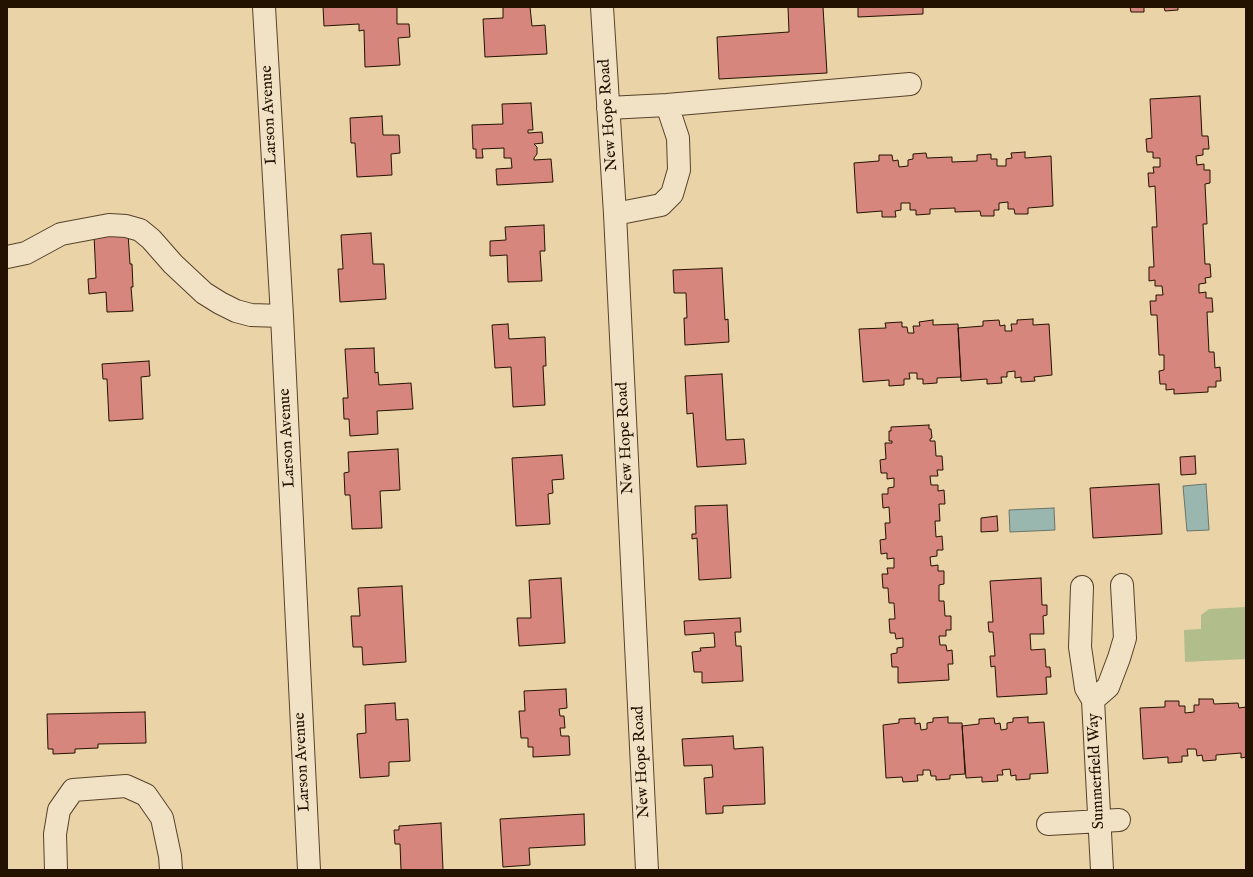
<!DOCTYPE html>
<style>
body{margin:0}
#map{position:relative;width:1253px;height:877px;overflow:hidden;background:#ead3a7;font-family:"IM FELL English",serif}
canvas{display:block}
.frame{position:absolute;inset:0;border:8px solid #241200;pointer-events:none}
</style>
<div id="map">
<canvas width="1253" height="877"></canvas>
<div class="frame"></div>
</div>
<script>
const c = document.querySelector('canvas').getContext('2d');
c.lineJoin = 'round';
function paint(path, color) { c.fillStyle = color; c.fill(path, 'evenodd'); }
const poly = rows => new Path2D(rows.map(r => 'M' + r).join(''));
function strokePath(path, color, width, dash) { c.strokeStyle = color; c.lineWidth = width; c.lineCap = dash ? 'butt' : 'round'; c.setLineDash(dash || []); c.stroke(path); }
function label(font, color, halo, rows, align = 'center') {
  c.font = font + ' "IM FELL English",serif'; c.lineWidth = 3; c.setLineDash([]); c.textBaseline = 'middle'; c.strokeStyle = halo; c.fillStyle = color; for (const [text, x, y, turn = 0] of rows) {
    c.save(); c.translate(x, y); c.rotate((+turn || 0) * Math.PI / 180); c.textAlign = isNaN(turn) ? turn : align; if (halo) c.strokeText(text, 0, 0); c.fillText(text, 0, 0); c.restore();
  }
}
paint(poly([
 [1246,607,1246,659,1185,662,1184,630,1201,629,1201,615,1209,609]
]), '#b1be8b');
const water = poly([
 [1206,484,1209,530,1187,531,1183,486,1206,484],
 [1054,508,1055,530,1010,532,1009,510,1054,508]
]);
paint(water, '#99b7ae');
strokePath(water, '#6a7568', 1);
const building = poly([
 [323,7,397,7,397,24,409,24,410,37,398,38,400,65,365,67,364,30,359,31,359,24,324,26,323,7],
 [503,7,530,7,532,26,545,25,547,54,485,57,483,19,503,18,503,7],
 [788,7,823,7,827,73,719,79,717,37,789,32,788,7],
 [858,7,923,7,923,14,858,17,858,7],
 [1130,7,1144,7,1144,12,1131,12,1130,7],
 [1164,7,1178,7,1178,10,1165,11,1164,7],
 [1200,96,1202,136,1208,136,1209,149,1203,149,1203,155,1196,156,1197,165,1204,164,1204,170,1210,170,1210,183,1205,184,1207,224,1203,224,1205,264,1210,264,1211,277,1205,278,1206,283,1199,284,1199,293,1206,292,1206,298,1212,298,1213,312,1207,312,1209,352,1214,352,1215,368,1220,367,1221,381,1216,381,1216,387,1208,387,1208,392,1174,394,1174,389,1166,390,1166,384,1160,384,1159,371,1164,370,1164,355,1159,355,1157,315,1151,315,1150,301,1156,301,1156,295,1163,295,1162,286,1155,286,1155,280,1149,281,1149,267,1154,267,1152,227,1157,227,1155,186,1149,187,1148,173,1154,173,1153,167,1160,167,1160,158,1153,158,1153,152,1147,152,1146,139,1152,138,1150,99,1200,96],
 [531,103,533,130,528,130,528,133,542,132,543,143,534,144,537,147,537,154,534,158,534,160,551,159,553,182,497,185,496,169,512,168,511,158,504,158,504,148,482,149,483,158,476,158,476,149,473,149,472,125,503,124,502,104,531,103],
 [382,116,383,135,399,135,400,153,391,154,392,175,357,177,355,143,351,143,350,118,382,116],
 [1025,152,1025,158,1051,156,1053,206,1028,208,1028,214,1015,214,1014,209,1008,209,1008,202,999,203,999,210,994,210,994,216,981,216,980,211,955,212,955,208,930,209,930,214,916,215,916,210,910,210,910,203,901,203,901,210,895,211,896,217,882,217,882,211,857,213,854,163,879,161,879,155,892,155,893,161,898,160,899,167,908,166,908,160,913,159,913,154,926,153,927,158,952,157,952,162,977,161,977,155,991,154,991,159,997,159,997,166,1006,166,1006,159,1012,158,1011,153,1025,152],
 [544,225,545,251,540,251,542,281,508,282,507,255,490,256,490,241,506,240,505,227,544,225],
 [128,233,130,264,132,264,133,287,131,287,133,311,107,312,106,292,89,294,88,279,96,278,94,235,128,233],
 [371,233,373,264,384,264,386,299,340,302,338,269,343,269,341,235,371,233],
 [722,268,725,320,728,319,729,342,685,345,684,318,687,318,686,293,674,293,673,270,722,268],
 [1033,319,1033,325,1049,324,1052,375,1034,377,1035,381,1021,382,1021,377,1015,378,1015,371,1007,372,1007,377,1001,377,1002,383,987,384,987,379,961,381,958,328,983,326,983,321,999,320,1000,326,1005,325,1005,331,1012,331,1011,324,1017,324,1017,320,1033,319],
 [933,320,933,325,958,324,961,377,937,378,937,383,923,384,923,379,917,379,917,373,909,373,910,379,904,379,904,385,889,386,889,380,863,382,859,329,886,328,885,323,902,322,902,327,907,327,908,333,914,333,913,326,920,326,919,322,933,320],
 [508,324,509,339,545,337,546,366,543,366,545,405,513,407,511,367,495,368,492,325,508,324],
 [374,348,375,373,378,372,379,385,411,383,413,409,377,411,378,434,350,436,349,419,344,419,343,398,348,398,345,349,374,348],
 [149,361,150,376,141,377,143,419,109,421,107,379,103,379,102,364,149,361],
 [722,374,726,440,744,439,746,464,697,467,693,413,687,414,685,376,722,374],
 [929,425,929,429,931,429,932,438,930,439,930,441,935,441,936,456,942,456,943,470,937,470,938,476,930,476,931,485,938,485,938,491,944,490,945,504,939,504,940,521,935,521,936,537,942,536,943,550,937,550,937,556,930,557,931,566,938,565,938,571,944,571,944,584,939,585,939,601,944,601,945,616,951,616,951,630,946,630,946,636,939,636,940,645,946,645,947,651,952,650,953,664,948,664,949,680,898,683,898,667,892,667,891,654,897,653,897,648,903,647,903,638,896,639,895,633,890,633,889,619,895,619,894,603,889,603,888,588,883,588,882,574,888,574,887,568,894,568,894,558,887,559,887,553,881,554,880,540,886,539,885,523,890,523,889,507,883,508,882,494,888,494,888,488,894,487,894,478,887,479,887,473,881,473,880,460,886,459,885,443,892,443,892,441,889,441,889,431,891,431,891,427,929,425],
 [398,449,400,490,380,491,382,528,352,529,350,495,345,495,344,473,349,472,348,452,398,449],
 [562,455,564,479,552,480,553,493,548,494,550,524,516,526,512,458,562,455],
 [1195,456,1196,474,1181,475,1180,457,1195,456],
 [1159,484,1162,534,1093,538,1090,488,1159,484],
 [727,505,731,578,699,580,697,538,692,539,692,534,696,534,695,506,727,505],
 [997,516,998,531,981,532,981,518,997,516],
 [561,578,565,643,519,646,517,618,531,618,529,580,561,578],
 [1041,578,1042,605,1047,605,1047,615,1043,616,1044,634,1030,634,1031,650,1045,649,1046,667,1050,667,1051,677,1046,677,1047,694,997,697,995,666,991,667,990,656,995,656,993,632,989,632,988,622,993,622,990,581,1041,578],
 [402,586,406,662,363,665,362,647,353,647,351,616,360,616,358,588,402,586],
 [740,618,741,632,735,632,736,646,741,646,743,681,702,683,702,672,694,672,692,652,701,651,700,648,715,647,714,633,685,635,684,621,740,618],
 [566,689,567,708,559,709,560,716,564,716,565,728,560,728,561,736,569,736,570,755,533,757,533,747,528,747,528,738,521,738,519,711,525,711,524,691,566,689],
 [1199,699,1213,699,1214,704,1238,703,1239,708,1246,707,1246,757,1241,758,1241,753,1216,755,1216,760,1203,761,1202,755,1197,756,1196,749,1187,749,1188,756,1182,756,1182,762,1168,763,1168,757,1143,759,1140,708,1165,707,1165,701,1179,701,1179,706,1185,706,1185,713,1194,712,1194,705,1199,705,1199,699],
 [395,703,396,720,408,719,410,761,389,762,389,776,360,778,357,734,366,733,365,705,395,703],
 [145,712,146,743,98,744,98,748,75,749,75,753,53,754,53,749,48,749,47,714,145,712],
 [948,717,948,723,962,723,965,774,950,775,950,779,936,780,936,776,931,776,930,770,923,770,923,775,917,775,918,781,903,782,902,777,886,778,883,725,899,723,899,719,915,718,915,724,920,723,921,730,927,729,927,723,933,722,933,718,948,717],
 [1028,717,1028,723,1044,722,1048,773,1030,774,1030,779,1016,780,1016,775,1011,776,1010,769,1002,770,1003,775,997,775,998,781,982,782,982,777,966,778,962,726,979,724,979,719,994,718,995,724,1000,723,1001,730,1007,729,1007,723,1013,722,1013,718,1028,717],
 [733,736,734,749,763,747,765,804,723,806,723,813,706,814,704,778,713,777,712,765,684,766,682,739,733,736],
 [584,814,585,845,529,848,530,865,503,867,500,819,584,814],
 [441,823,443,870,401,870,400,844,395,844,394,830,399,830,399,826,441,823]
]);
paint(building, '#d6867d');
strokePath(building, '#241200', 1);
const minor = poly([
 [264,7,282,316,309,870],
 [602,7,615,214,647,870],
 [608,108,667,105,910,84],
 [615,214,661,205,672,194,679,170,678,138,667,105],
 [7,257,26,253,61,234,109,225,126,226,140,230,151,239,173,264,204,293,220,303,236,311,251,315,282,316],
 [1082,587,1080,647,1086,688,1093,700,1102,870],
 [1093,700,1108,687,1119,658,1125,638,1122,585],
 [1048,824,1119,820],
 [56,870,55,834,59,810,73,790,126,786,146,795,162,818,170,856,171,870]
]);
strokePath(minor, '#56422a', 24);
strokePath(minor, '#f1e2c6', 22);
label('16px', '#241200', '#f1e2c6', [
 ["Larson Avenue",270,115,-93],
 ["New Hope Road",609,115,-94],
 ["Larson Avenue",288,438,-93],
 ["New Hope Road",626,438,-93],
 ["Larson Avenue",303,762,-93],
 ["New Hope Road",642,762,-93],
 ["Summerfield Way",1097,771,-93]
]);
</script>
